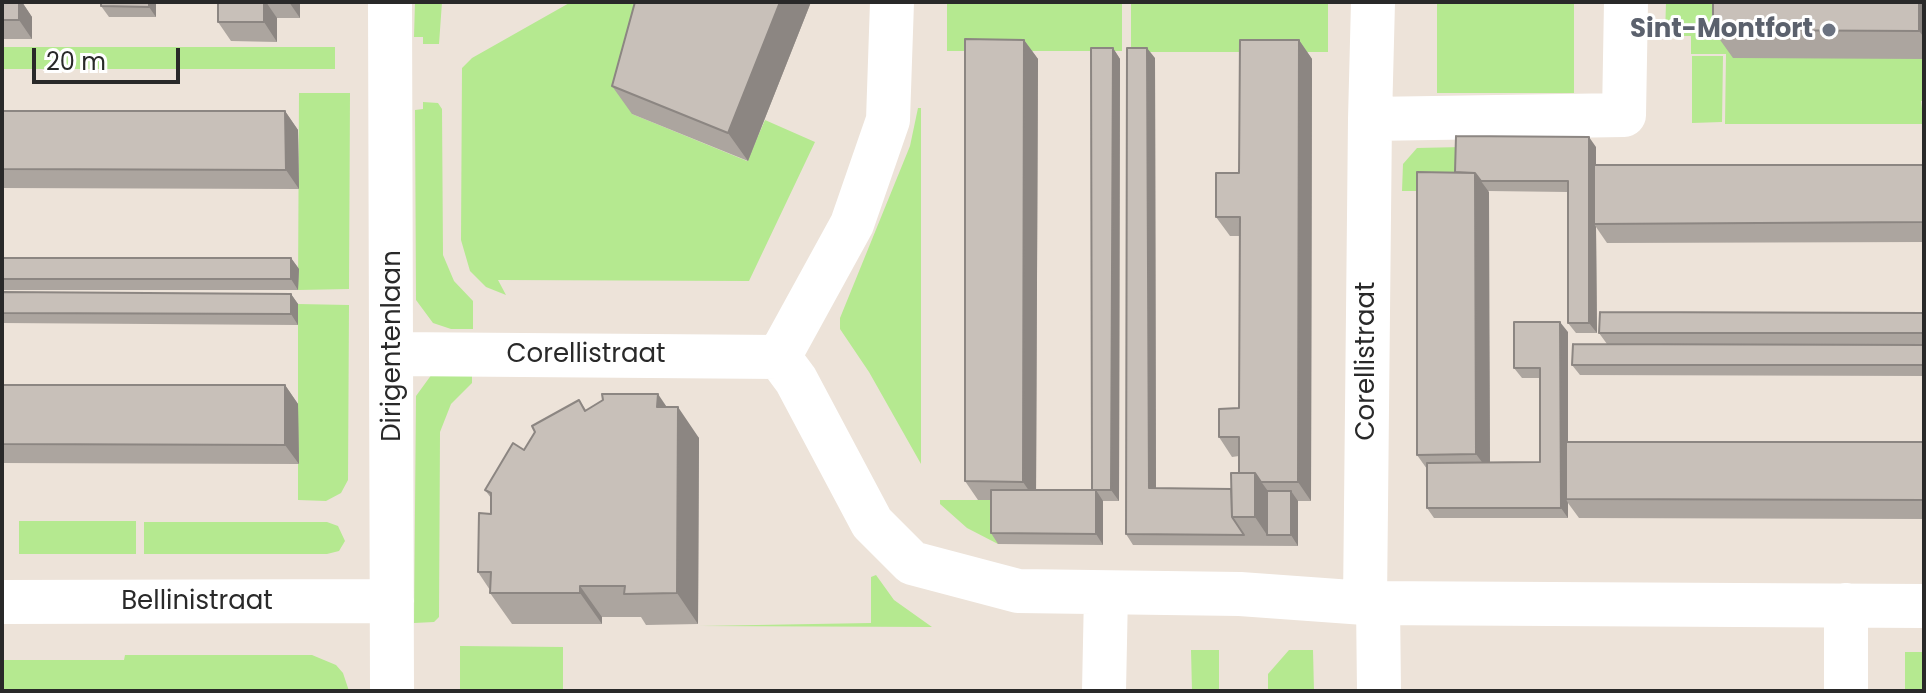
<!DOCTYPE html>
<style>
body{margin:0}
#map{position:relative;width:1926px;height:693px;overflow:hidden;background:#ede3d9;font-family:Poppins,sans-serif}
canvas{display:block}
.frame{position:absolute;inset:0;border:4px solid #292929;pointer-events:none}
.scale{position:absolute;left:32px;top:48px;width:148px;height:36px;box-sizing:border-box;border:4px solid #292929;border-top:0;padding-left:10px;font-size:24px;line-height:28px;white-space:nowrap;color:#292929;-webkit-text-stroke:6px #fff;paint-order:stroke}
</style>
<div id="map">
<canvas width="1926" height="693"></canvas>
<div class="frame"></div>
<div class="scale">20 m</div>
</div>
<script>
const c = document.querySelector('canvas').getContext('2d');
c.lineJoin = 'round';
function paint(path, color) { c.fillStyle = color; c.fill(path, 'evenodd'); }
const poly = rows => new Path2D(rows.map(r => 'M' + r).join(''));
function strokePath(path, color, width, dash) { c.strokeStyle = color; c.lineWidth = width; c.lineCap = dash ? 'butt' : 'round'; c.setLineDash(dash || []); c.stroke(path); }
function label(font, color, halo, rows, align = 'center') {
  c.font = font + ' Poppins,sans-serif'; c.lineWidth = 6; c.setLineDash([]); c.textBaseline = 'middle'; c.strokeStyle = halo; c.fillStyle = color; for (const [text, x, y, turn = 0] of rows) {
    c.save(); c.translate(x, y); c.rotate((+turn || 0) * Math.PI / 180); c.textAlign = isNaN(turn) ? turn : align; if (halo) c.strokeText(text, 0, 0); c.fillText(text, 0, 0); c.restore();
  }
}
paint(poly([
 [415,2,442,2,439,44,423,44,423,37,414,37],
 [571,2,662,2,632,114,747,161,765,120,815,142,749,281,498,280,506,295,486,287,470,271,461,240,462,68,472,58],
 [947,2,1122,2,1122,51,947,51],
 [1131,2,1328,2,1328,52,1131,52],
 [1437,2,1574,2,1574,93,1437,93],
 [1666,2,1733,2,1924,59,1924,101,1921,101,1924,124,1725,124,1726,54,1691,54,1691,36,1665,36],
 [2,47,335,47,335,69,2,69],
 [1692,56,1723,56,1722,122,1692,123],
 [299,93,350,93,349,289,298,290],
 [423,102,438,103,442,109,443,255,454,281,473,301,473,329,451,329,433,323,416,300,415,110,423,109],
 [918,108,921,108,921,464,869,372,840,329,840,318,910,146],
 [1463,147,1463,191,1402,191,1403,164,1417,148],
 [298,304,349,305,348,480,341,493,326,501,298,500],
 [472,370,472,383,451,404,440,432,439,617,434,622,414,623,416,396,432,374],
 [940,500,998,500,998,544,967,528,940,504],
 [19,521,136,521,136,554,19,554],
 [144,522,327,522,338,526,345,541,339,551,327,554,144,554],
 [876,575,894,600,932,627,699,626,871,623,871,577],
 [460,646,563,647,563,691,460,691],
 [1191,650,1219,650,1219,691,1192,691],
 [1289,650,1313,650,1314,691,1268,691,1268,674],
 [1905,652,1924,652,1924,691,1905,691],
 [125,655,312,655,336,665,343,673,349,691,2,691,2,660,124,660]
]), '#b5e990');
strokePath(poly([
 [390,2,392,691],
 [1373,2,1370,119,1624,115,1626,2],
 [394,354,779,357],
 [779,357,796,380,872,523,912,563,1018,591,1240,594,1365,603,1924,606],
 [779,357,852,224,888,120,892,2],
 [2,602,392,601],
 [1365,603,1370,119],
 [1378,603,1379,691],
 [1104,691,1106,593],
 [1846,691,1846,605]
]), '#fff', 44);
paint(poly([
 [2,2,22,2,32,17,32,39,2,39],
 [101,2,156,2,156,17,109,17,101,6],
 [218,2,300,2,300,18,277,18,277,42,231,41,218,22],
 [635,2,811,2,748,161,632,114,612,86],
 [1924,2,1924,59,1733,58,1713,30],
 [1024,40,1038,59,1036,490,1092,490,1113,48,1120,59,1119,501,1103,501,1103,545,998,544,991,533,991,500,978,500,965,481],
 [1299,40,1312,59,1311,501,1298,501,1298,546,1133,545,1126,534,1155,58,1156,488,1231,489,1239,473,1239,456,1232,457,1219,437,1239,408,1240,236,1230,236,1216,217,1239,173],
 [2,111,285,111,298,130,299,189,2,188],
 [1596,147,1596,165,1924,165,1924,242,1607,243,1596,227,1597,333,1576,333,1568,323,1568,192,1488,191,1490,463,1540,462,1540,378,1522,378,1514,368,1568,332,1568,442,1924,442,1924,519,1579,518,1568,503,1568,518,1434,518,1427,508,1427,469,1417,455,1455,172],
 [2,258,291,258,299,269,298,290,2,290],
 [2,292,291,294,298,304,298,325,2,323],
 [1924,313,1924,344,1607,344,1599,333],
 [1924,345,1924,376,1580,375,1572,365],
 [2,385,285,385,298,404,299,464,2,463],
 [579,400,586,410,667,407,699,438,698,624,646,625,641,617,602,617,602,624,512,624,490,593,490,590,478,572,491,514,491,498,485,490,524,450]
]), '#aca59f');
paint(poly([
 [11,2,22,2,32,17,32,39,19,20],
 [149,2,156,2,156,17,149,7],
 [264,2,266,2,277,18,277,42,264,22],
 [289,2,300,2,300,18],
 [780,2,811,2,748,161,728,133],
 [1919,2,1924,2,1924,37,1919,31],
 [1024,40,1038,59,1036,501,1023,482],
 [1299,40,1312,59,1311,501,1298,482],
 [1113,48,1120,59,1119,501,1111,490],
 [1147,48,1155,58,1156,499,1149,488],
 [285,111,298,130,299,189,286,170],
 [1589,137,1596,147,1596,224,1594,224,1596,227,1597,333,1589,323],
 [1475,173,1489,192,1490,473,1476,454],
 [291,258,299,269,298,290,291,279],
 [291,294,298,304,298,325,291,314],
 [1560,322,1568,332,1568,499,1566,499,1568,503,1568,518,1561,508],
 [285,385,298,404,299,464,285,445],
 [658,394,677,422,678,407,699,438,698,624,677,593,657,407],
 [1255,473,1275,501,1267,535,1255,517],
 [1096,490,1103,501,1103,545,1096,534],
 [1291,491,1298,501,1298,546,1291,535],
 [580,586,602,617,602,624,580,593]
]), '#8c8682');
const building = poly([
 [2,2,19,2,19,20,2,20,2,2],
 [101,2,149,2,149,7,101,6,101,2],
 [218,2,264,2,264,22,218,22,218,2],
 [635,2,780,2,728,133,612,86,635,2],
 [1713,2,1919,2,1919,31,1713,30,1713,2],
 [965,39,1024,40,1023,482,965,481,965,39],
 [1240,40,1299,40,1298,482,1261,482,1255,473,1239,473,1239,437,1219,437,1219,409,1239,408,1240,217,1216,217,1216,173,1239,173,1240,40],
 [1091,48,1113,48,1111,490,1093,490,1096,490,1096,534,991,533,991,490,1092,490,1091,48],
 [1127,48,1147,48,1149,488,1231,489,1232,517,1244,535,1126,534,1127,48],
 [2,111,285,111,286,170,2,169,2,111],
 [1456,136,1589,137,1589,323,1568,323,1568,181,1481,181,1475,173,1455,172,1456,136],
 [1594,165,1924,165,1924,222,1594,224,1594,165],
 [1417,172,1475,173,1476,454,1417,455,1417,172],
 [2,258,291,258,291,279,2,279,2,258],
 [2,292,291,294,291,314,2,313,2,292],
 [1600,312,1924,313,1924,333,1599,333,1600,312],
 [1514,322,1560,322,1561,508,1427,508,1427,463,1540,462,1540,368,1514,368,1514,322],
 [1573,344,1924,345,1924,365,1572,365,1573,344],
 [2,385,285,385,285,445,2,444,2,385],
 [602,394,658,394,657,407,678,407,677,593,624,594,625,586,580,586,580,593,490,593,491,572,478,572,479,513,491,514,491,493,485,490,513,443,524,450,535,432,532,426,579,400,585,411,603,400,602,394],
 [1566,442,1924,442,1924,500,1566,499,1566,442],
 [1231,473,1255,473,1255,517,1232,517,1231,473],
 [1267,491,1291,491,1291,535,1267,535,1267,491]
]);
paint(building, '#c8c0b9');
strokePath(building, '#8c8682', 2);
for (const [x, y, r, color] of [
 [1829,30,8,"#6b7280"]
]) { const dot = new Path2D(); dot.arc(x, y, r, 0, 2 * Math.PI); c.fillStyle = color; c.fill(dot); strokePath(dot, '#fff', 3); }
label('bold 26px', '#5b616d', '#fff', [
 ["Sint-Montfort",1813,30]
], 'right');
label('26px', '#292929', '#fff', [
 ["Dirigentenlaan",393,346,-90],
 ["Corellistraat",586,355],
 ["Corellistraat",1367,361,-90],
 ["Bellinistraat",197,602]
]);
</script>
